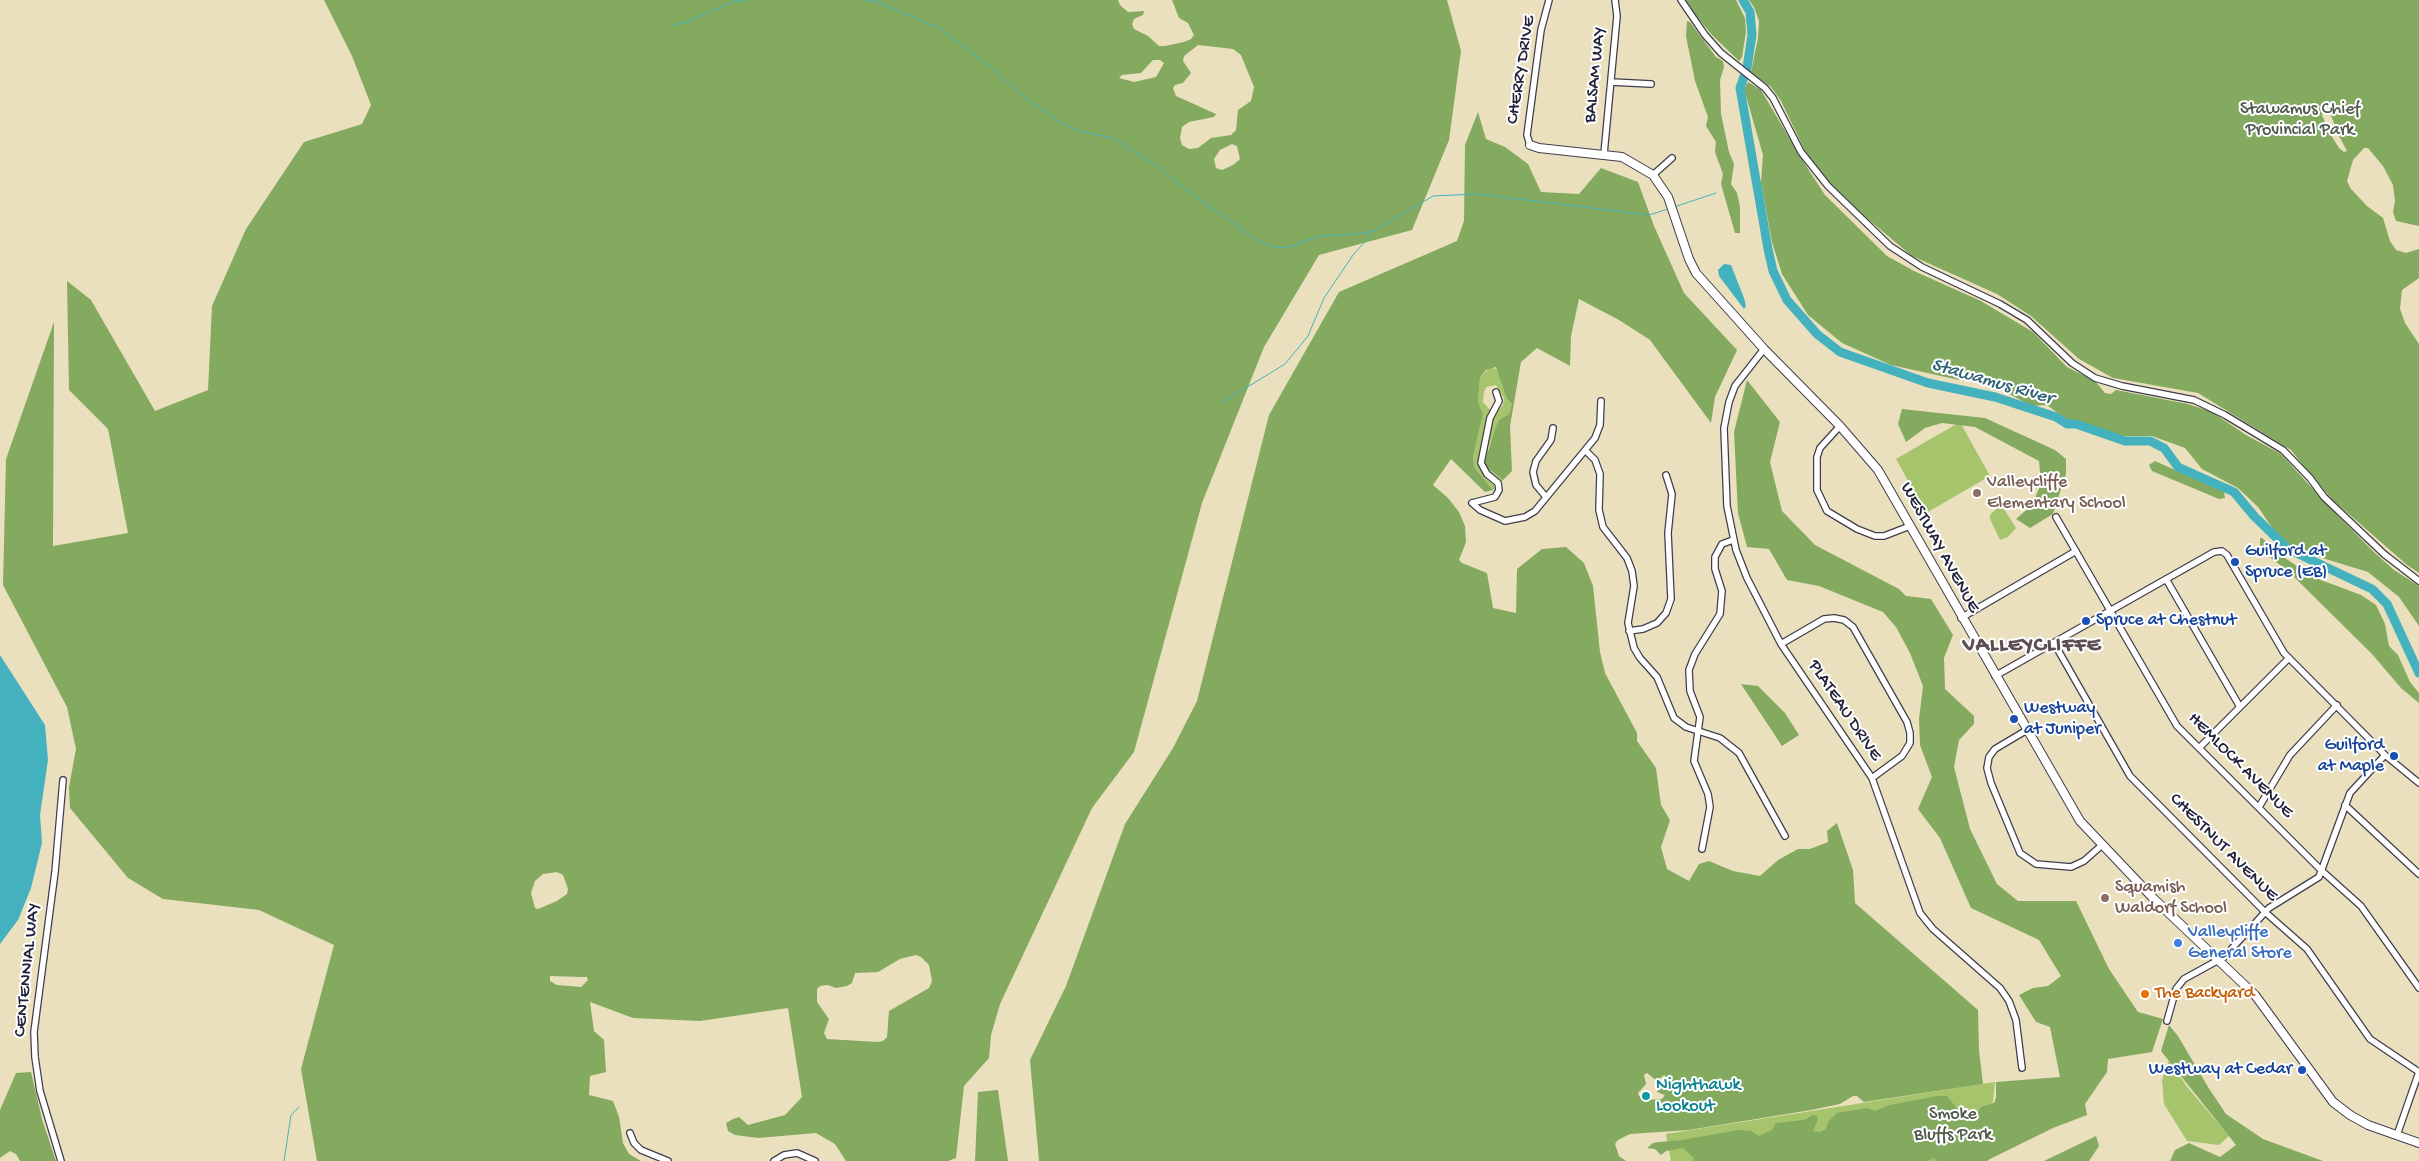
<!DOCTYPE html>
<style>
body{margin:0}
canvas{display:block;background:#eae0bd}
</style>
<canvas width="2419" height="1161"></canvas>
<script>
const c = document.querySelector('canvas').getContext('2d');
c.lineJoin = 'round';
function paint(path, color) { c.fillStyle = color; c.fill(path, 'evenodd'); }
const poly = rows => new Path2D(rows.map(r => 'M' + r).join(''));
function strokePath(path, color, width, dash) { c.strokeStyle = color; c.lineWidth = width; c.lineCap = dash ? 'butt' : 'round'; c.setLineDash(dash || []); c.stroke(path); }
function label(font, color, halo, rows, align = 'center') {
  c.font = font + ' "Gochi Hand",sans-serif'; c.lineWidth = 4; c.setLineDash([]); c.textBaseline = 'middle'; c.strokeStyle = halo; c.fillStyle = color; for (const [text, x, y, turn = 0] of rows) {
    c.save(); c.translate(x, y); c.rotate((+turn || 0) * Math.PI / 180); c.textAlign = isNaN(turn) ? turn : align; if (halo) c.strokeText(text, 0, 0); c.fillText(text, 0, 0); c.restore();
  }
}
paint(poly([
 [1491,367,1498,370,1507,399,1512,404,1509,414,1499,420,1488,448,1487,467,1503,480,1501,482,1484,467,1483,460,1493,415,1503,405,1504,398,1496,385,1486,387,1484,392,1483,402,1491,411,1478,463,1484,476,1496,487,1493,490,1474,467,1473,457,1483,414,1478,402,1480,377],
 [1960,422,1990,476,1926,513,1896,459],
 [2001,504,2016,528,2008,537,2000,540,1990,519,1990,515],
 [2169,1061,2188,1088,2229,1136,2219,1145,2187,1141,2164,1104,2162,1080],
 [1995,1082,1988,1144,1988,1161,1671,1161,1666,1134]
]), '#a5c46c');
paint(poly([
 [324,0,1118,0,1120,5,1128,12,1144,11,1143,15,1134,19,1132,24,1134,29,1148,36,1159,46,1165,46,1184,42,1191,39,1194,35,1188,23,1179,18,1172,0,1447,0,1461,51,1449,140,1412,230,1319,255,1264,347,1202,503,1134,752,1092,808,1000,1004,991,1035,989,1058,964,1086,956,1158,948,1161,846,1161,835,1144,816,1133,758,1138,735,1135,728,1131,726,1123,733,1119,739,1117,748,1125,785,1115,802,1097,788,1008,700,1021,633,1018,590,1002,594,1031,604,1040,606,1072,590,1076,589,1095,613,1101,619,1117,623,1143,629,1154,641,1161,317,1161,301,1069,334,945,259,910,163,899,128,878,70,808,69,787,76,749,67,707,3,585,6,459,54,322,53,546,128,533,108,429,69,390,67,281,91,300,155,411,208,390,212,306,246,229,304,142,362,124,371,105,352,56],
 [1198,45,1233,49,1241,55,1254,87,1251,101,1238,110,1236,130,1231,135,1211,138,1198,148,1189,149,1182,145,1180,138,1182,127,1189,122,1214,117,1216,114,1176,96,1173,88,1175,85,1183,83,1191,73,1183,61,1184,56],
 [1153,60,1160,60,1164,63,1156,77,1134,82,1119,78,1122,75,1141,73],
 [1232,144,1237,146,1240,159,1233,165,1222,170,1216,168,1214,159,1220,150],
 [557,872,563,875,568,889,567,894,557,901,538,909,535,908,531,893,535,881,543,874],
 [916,955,921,957,929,965,932,981,929,988,889,1011,887,1037,883,1041,878,1042,827,1039,824,1033,829,1019,817,1002,817,989,820,986,828,985,836,988,847,986,852,983,855,973,878,972,900,959],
 [550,976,582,977,587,977,588,980,581,987,557,985,550,981],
 [1686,0,1736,0,1745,18,1746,32,1742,57,1739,61,1712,35,1688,6],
 [1749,0,2419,0,2419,226,2396,221,2393,212,2395,201,2393,185,2383,166,2368,148,2364,148,2353,160,2347,181,2351,189,2367,206,2383,218,2390,241,2396,250,2406,253,2419,249,2419,278,2402,290,2400,309,2405,323,2419,344,2419,573,2407,565,2334,501,2317,483,2291,450,2198,393,2113,378,2079,359,2031,316,1997,294,1912,256,1857,210,1829,183,1805,151,1781,101,1771,87,1751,72,1758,38,1759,21,1754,7],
 [2327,105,2339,136,2347,151,2344,152,2339,148,2329,132,2322,115],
 [1687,21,1690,22,1716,57,1723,61,1724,67,1720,80,1721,114,1729,152,1734,164,1731,184,1737,193,1740,207,1740,233,1735,233,1721,184,1723,174,1715,152,1716,142,1706,126,1708,117,1695,81,1686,36],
 [1748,82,1761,90,1801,158,1825,195,1887,256,1914,271,1981,301,2033,332,2067,367,2095,381,2105,393,2111,394,2116,390,2188,404,2212,412,2246,435,2281,454,2337,515,2374,552,2394,570,2419,586,2419,626,2399,597,2368,572,2296,550,2288,546,2277,535,2258,507,2238,488,2202,469,2185,448,2152,436,2120,436,2067,420,2047,405,2031,406,1981,378,1959,380,1891,365,1842,343,1808,315,1782,274,1772,242,1761,183,1763,155,1744,89],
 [1478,112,1486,139,1505,147,1528,164,1541,192,1579,194,1601,168,1638,182,1654,226,1684,293,1737,350,1715,397,1711,423,1650,340,1619,320,1579,299,1571,336,1570,366,1537,348,1521,362,1510,426,1512,471,1503,480,1487,467,1485,461,1495,429,1499,420,1509,414,1512,404,1507,399,1496,367,1486,370,1480,377,1478,402,1483,414,1473,457,1474,467,1493,490,1485,492,1451,459,1433,485,1448,498,1459,512,1465,526,1466,542,1459,560,1462,563,1487,573,1493,608,1516,613,1517,569,1542,549,1566,547,1584,563,1593,586,1600,652,1605,673,1637,733,1637,741,1656,768,1661,805,1670,820,1661,847,1667,869,1689,881,1699,864,1709,861,1733,871,1760,876,1778,860,1798,849,1810,849,1828,842,1827,831,1837,823,1853,870,1855,903,1978,1010,1979,1050,1983,1084,1864,1102,1857,1096,1853,1096,1840,1104,1811,1110,1689,1130,1630,1134,1618,1140,1615,1144,1619,1156,1626,1161,1039,1161,1030,1060,1066,986,1125,824,1173,748,1197,701,1269,415,1339,292,1457,241,1464,221,1465,145],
 [1647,1073,1657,1081,1664,1075,1670,1080,1670,1083,1662,1084,1658,1088,1657,1092,1665,1095,1662,1099,1646,1100,1639,1096,1638,1093,1646,1084,1644,1075],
 [1747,380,1780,422,1770,462,1782,511,1815,545,1899,589,1906,596,1931,599,1953,635,1944,658,1945,689,1974,716,1974,724,1959,740,1954,767,1970,829,1997,884,2018,901,2076,901,2109,969,2138,1012,2163,1019,2152,1052,2108,1059,2107,1072,2085,1104,2087,1115,2053,1128,1986,1161,1937,1161,1934,1158,1928,1161,1693,1161,1694,1158,1683,1148,1666,1151,1661,1155,1655,1149,1647,1148,1653,1143,1659,1142,1682,1140,1738,1130,1751,1131,1759,1136,1772,1130,1776,1123,1804,1120,1813,1115,1817,1116,1818,1119,1813,1131,1820,1132,1826,1129,1828,1122,1837,1113,1867,1108,1875,1111,1890,1105,1937,1096,1947,1096,1955,1106,1959,1116,1969,1118,1978,1112,1981,1107,1994,1103,1996,1098,1996,1082,2060,1077,2050,1027,2036,1022,2019,995,2033,988,2048,986,2061,976,2039,940,1971,908,1940,838,1918,809,1932,777,1920,745,1919,719,1923,686,1910,653,1896,627,1883,612,1819,586,1787,580,1769,549,1747,547,1738,513,1734,432],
 [1902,409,1985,418,2055,450,2066,459,2066,474,2053,514,2030,528,2016,519,2032,505,2041,484,2039,461,1975,427,1942,423,1925,428,1906,442,1898,424],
 [2155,461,2224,492,2225,498,2219,499,2152,471,2149,465],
 [2260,538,2262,538,2285,558,2313,577,2361,595,2376,605,2385,624,2389,646,2398,655,2410,682,2419,693,2419,703,2401,688,2372,654,2287,570,2272,559,2260,545],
 [1741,684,1758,686,1785,713,1799,735,1782,746],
 [2169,1025,2178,1036,2208,1087,2226,1114,2263,1139,2323,1161,2170,1161,2175,1150,2189,1143,2220,1157,2236,1145,2161,1051],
 [31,1072,42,1119,56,1161,20,1161,16,1154,10,1151,0,1158,0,1110,16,1073],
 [998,1090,1008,1161,975,1161,978,1092],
 [2096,1136,2099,1146,2089,1161,2044,1161]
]), '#84aa60');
paint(poly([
 [1724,264,1731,265,1744,298,1746,306,1744,309,1719,276,1718,270],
 [0,655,45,725,48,760,40,815,42,843,31,888,18,920,0,944]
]), '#44b2be');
strokePath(poly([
 [866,0,878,2,941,29,995,70,1021,95,1062,123,1080,131,1115,139,1161,169,1187,190,1257,240,1273,247,1286,248,1319,236,1357,234,1374,231],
 [674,25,689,21,733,2,747,0],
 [1674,207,1716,193],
 [1223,402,1285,364,1308,336,1324,298,1353,255,1375,230,1433,196,1477,194,1649,215,1668,209],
 [284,1161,291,1115,299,1107]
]), '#44b2be', 1);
strokePath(poly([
 [1743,0,1750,12,1752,35,1747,68,1740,88,1768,249,1773,271,1787,300,1817,334,1840,352,1928,383,1995,397,2056,417,2067,424,2076,424,2125,441,2150,441,2164,448,2178,467,2234,492,2254,516,2288,549,2372,589,2387,604,2419,673]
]), '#44b2be', 9);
const street = poly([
 [1681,0,1705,35,1721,53,1765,88,1773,98,1801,152,1828,186,1890,246,1922,267,2000,304,2027,320,2072,363,2095,378,2122,386,2194,400,2225,415,2283,450,2310,478,2324,497,2384,554,2419,581],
 [1611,82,1651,84],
 [1530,145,1527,135,1541,30,1549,0],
 [1604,154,1617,16,1615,0],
 [1653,175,1672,158],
 [1764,349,1735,386,1729,402,1724,428,1727,506,1736,550,1747,578,1781,644,1872,778,1920,913,1933,929,2000,988,2009,1001,2016,1020,2022,1068],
 [1840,426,1820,448,1817,457,1817,490,1827,511,1857,529,1875,536,1884,536,1910,526],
 [1586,451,1595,460,1600,474,1599,510,1603,527,1627,558,1632,571,1634,586,1628,623,1634,648,1640,658,1657,677,1674,718,1686,727,1720,738,1739,753,1785,836],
 [1546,497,1536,485,1533,472,1536,461,1551,440,1553,428],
 [1472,503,1480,510,1505,521,1525,517,1535,511,1595,438,1600,425,1601,401],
 [1472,503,1495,497,1499,490,1498,483,1487,474,1481,463,1490,418,1499,401,1496,392],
 [2056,517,2177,726,2322,871,2361,906,2419,988],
 [2166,579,2240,707],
 [1961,618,2076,551],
 [1629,631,1643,629,1657,623,1666,613,1671,599,1668,533,1672,494,1666,475],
 [2054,643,2130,776,2265,912,2307,949,2370,1039,2419,1072],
 [1781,644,1824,619,1834,618,1844,620,1853,627,1907,722,1910,733,1910,743,1902,756,1872,778],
 [1995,676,2214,552,2222,551,2227,555,2284,653,2385,755,2419,783],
 [2027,730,1995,749,1989,757,1987,768,1991,783,2020,853,2036,864,2071,867,2084,861,2102,845],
 [2199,748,2289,658],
 [2345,805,2419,874],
 [2259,807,2290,755,2337,705],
 [1702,849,1710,807,1708,794,1694,761,1700,717,1690,691,1689,670,1695,654,1720,614,1722,591,1715,569,1715,557,1722,544,1733,540],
 [2167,1021,2176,989,2184,979,2224,957,2269,908,2319,877,2350,793,2385,755],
 [630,1133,634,1143,641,1150,668,1161],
 [2397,1135,2419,1072],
 [61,1161,40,1091,35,1057,34,1032,55,872,63,780],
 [774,1161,784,1155,797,1153,815,1161]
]);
const secondary = poly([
 [1530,145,1539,148,1622,157,1653,175,1668,197,1689,259,1696,273,1764,349,1840,426,1878,470,2080,821,2154,899,2255,995,2333,1102,2350,1115,2368,1125,2419,1143]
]);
strokePath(street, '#403e4e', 8);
strokePath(secondary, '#403e4e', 10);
strokePath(street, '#fff', 5.5);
strokePath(secondary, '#fff', 8);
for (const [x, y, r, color] of [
 [1977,493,5,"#8d6e63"],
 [2235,562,5,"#1a4fb4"],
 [2086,621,5,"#1a4fb4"],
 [2014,719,5,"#1a4fb4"],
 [2394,756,5,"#1a4fb4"],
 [2105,898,5,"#8d6e63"],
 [2178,943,5,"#3f7fe0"],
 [2145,994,5,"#e8710a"],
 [2302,1070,5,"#1a4fb4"],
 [1646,1096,5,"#0f9aa8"]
]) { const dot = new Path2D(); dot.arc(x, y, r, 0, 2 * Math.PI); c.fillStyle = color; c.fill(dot); strokePath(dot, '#fff', 2); }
label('18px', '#22223b', '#fff', [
 ["CHERRY DRIVE",1522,70,-81],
 ["BALSAM WAY",1596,75,-84],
 ["WESTWAY AVENUE",1939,548,61],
 ["PLATEAU DRIVE",1844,711,56],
 ["HEMLOCK AVENUE",2240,766,45],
 ["CHESTNUT AVENUE",2223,848,45],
 ["CENTENNIAL WAY",28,970,-84]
]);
label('18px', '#505b4c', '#fff', [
 ["Stawamus Chief",2300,110],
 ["Provincial Park",2300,131],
 ["Smoke",1953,1115],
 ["Bluffs Park",1953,1136]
]);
label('18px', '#785e54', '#fff', [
 ["Valleycliffe",1987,483],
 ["Elementary School",1987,504],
 ["Squamish",2115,888],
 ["Waldorf School",2115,909]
], 'left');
label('18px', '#164399', '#fff', [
 ["Guilford at",2245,552],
 ["Spruce (EB)",2245,573],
 ["Spruce at Chestnut",2096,621],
 ["Westway",2024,709],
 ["at Juniper",2024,730],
 ["Guilford",2384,746,"right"],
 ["at Maple",2384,767,"right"],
 ["Westway at Cedar",2292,1070,"right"]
], 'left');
label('18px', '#366cbe', '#fff', [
 ["Valleycliffe",2188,933],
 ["General Store",2188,954]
], 'left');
label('18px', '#c56008', '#fff', [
 ["The Backyard",2155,994]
], 'left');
label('18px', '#0d838f', '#fff', [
 ["Nighthawk",1656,1086],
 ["Lookout",1656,1107]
], 'left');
label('italic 19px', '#316376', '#fff', [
 ["Stawamus River",1992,383,16]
]);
c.letterSpacing = '1px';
label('bold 22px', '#5d4e56', '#fff', [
 ["VALLEYCLIFFE",2032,647]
]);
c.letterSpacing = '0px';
</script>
